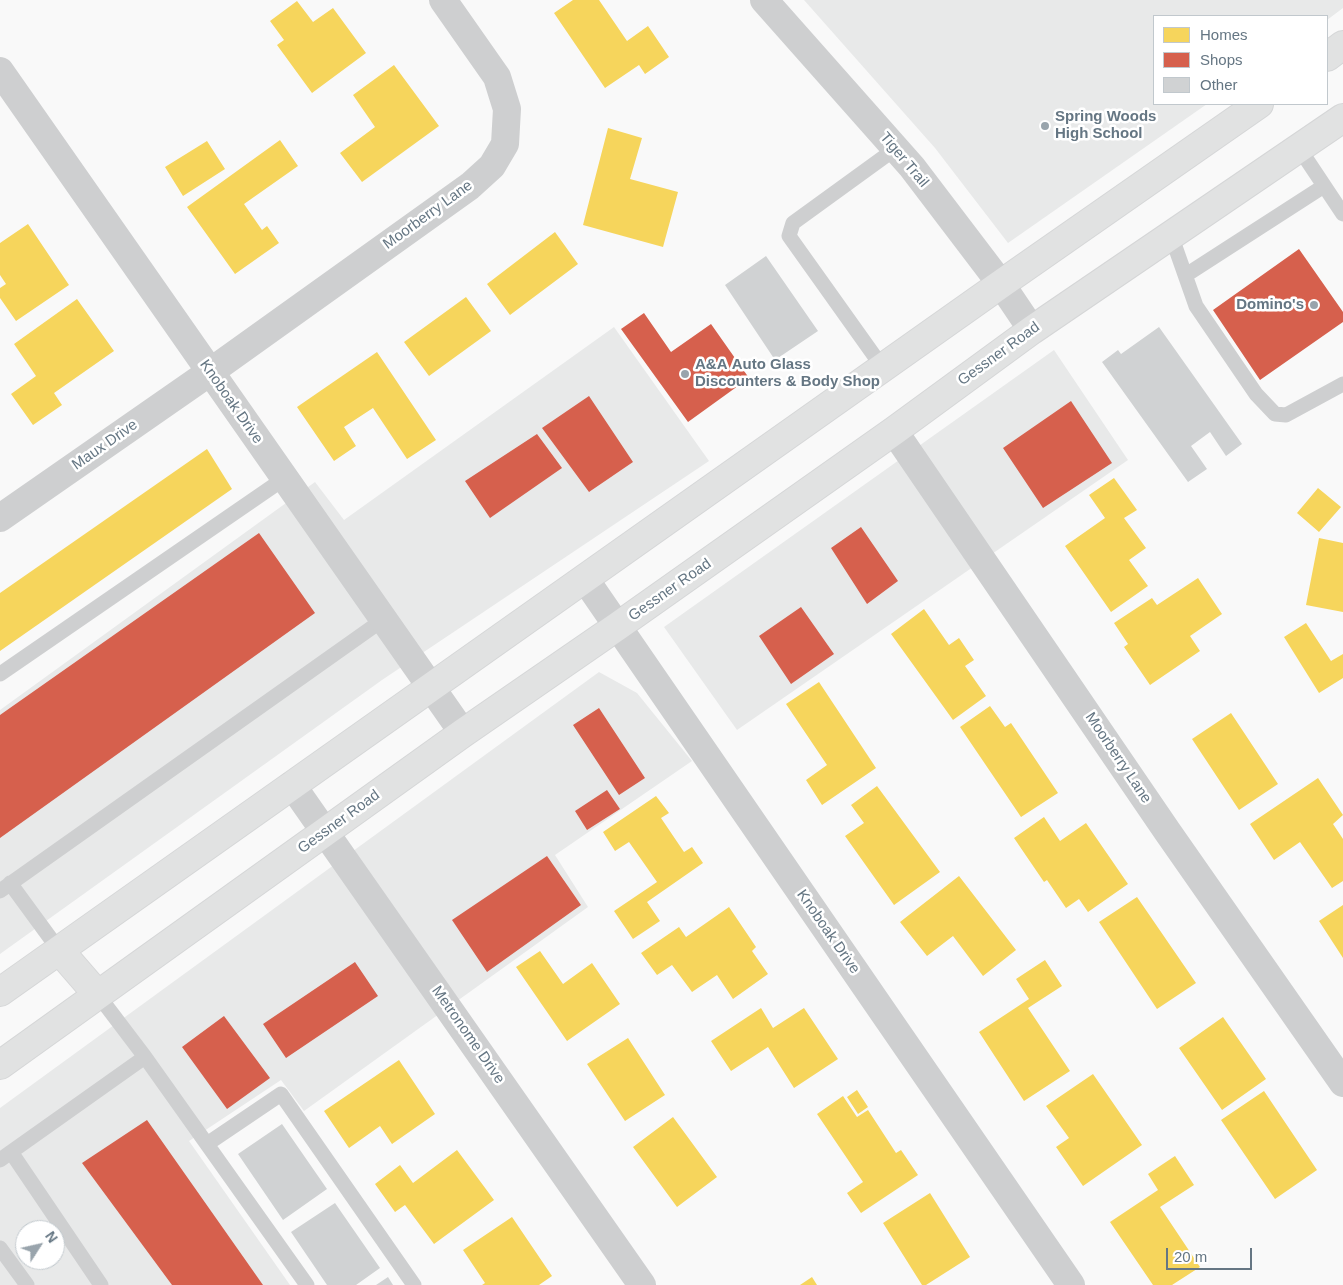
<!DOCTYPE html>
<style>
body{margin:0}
#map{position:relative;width:1343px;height:1285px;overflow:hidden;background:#f9f9f9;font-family:Helvetica,sans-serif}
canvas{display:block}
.legend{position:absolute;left:1153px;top:15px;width:175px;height:90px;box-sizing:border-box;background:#fff;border:1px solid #c1c8cd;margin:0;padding:6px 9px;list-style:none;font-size:15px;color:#657683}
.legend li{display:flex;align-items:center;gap:10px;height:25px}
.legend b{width:25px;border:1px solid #c1c8cd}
.north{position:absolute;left:15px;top:1220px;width:50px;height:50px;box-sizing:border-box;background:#fff;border:1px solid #c1c8cd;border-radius:50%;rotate:55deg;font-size:14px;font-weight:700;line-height:20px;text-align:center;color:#657683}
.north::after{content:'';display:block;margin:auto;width:18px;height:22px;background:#99a4ac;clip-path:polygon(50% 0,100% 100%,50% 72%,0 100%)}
.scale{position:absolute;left:1166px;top:1248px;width:86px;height:22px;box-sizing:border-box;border:2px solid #657683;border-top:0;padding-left:6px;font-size:15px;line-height:18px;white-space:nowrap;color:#657683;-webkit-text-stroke:4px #fff;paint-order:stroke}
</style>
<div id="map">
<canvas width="1343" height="1285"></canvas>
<ul class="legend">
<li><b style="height:14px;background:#f6d55c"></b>Homes</li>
<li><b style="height:14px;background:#d6604d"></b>Shops</li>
<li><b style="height:14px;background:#d0d2d3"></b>Other</li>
</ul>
<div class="north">N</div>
<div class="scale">20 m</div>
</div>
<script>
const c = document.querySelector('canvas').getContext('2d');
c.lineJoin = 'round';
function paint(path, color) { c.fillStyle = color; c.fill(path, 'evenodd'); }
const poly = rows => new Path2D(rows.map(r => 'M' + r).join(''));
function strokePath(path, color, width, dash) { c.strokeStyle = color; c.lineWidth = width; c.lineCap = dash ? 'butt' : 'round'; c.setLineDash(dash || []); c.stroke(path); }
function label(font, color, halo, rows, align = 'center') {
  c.font = font + ' Helvetica,sans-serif'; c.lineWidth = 5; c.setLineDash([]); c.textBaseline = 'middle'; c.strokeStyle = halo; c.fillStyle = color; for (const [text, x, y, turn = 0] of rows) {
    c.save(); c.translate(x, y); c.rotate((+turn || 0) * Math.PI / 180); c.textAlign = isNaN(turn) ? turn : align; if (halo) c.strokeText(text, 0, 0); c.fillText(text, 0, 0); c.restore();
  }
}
paint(poly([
 [804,0,1343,0,1343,8,1327,20,1327,16,1154,16,1154,104,1207,104,1008,243,935,148],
 [614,327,709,461,382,680,0,954,0,710,315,482,344,520],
 [1054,350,1128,460,737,730,664,627],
 [599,672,637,693,692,761,555,855,588,907,304,1111,281,1080,189,1141,290,1285,0,1285,0,1108],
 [25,1230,55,1230,55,1260,25,1260]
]), '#e8e9e9');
paint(poly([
 [573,0,599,0,627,41,648,26,669,57,645,74,639,65,605,88,554,13],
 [297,1,313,22,333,8,366,53,312,93,277,45,284,40,270,21],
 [394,65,439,126,362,182,340,153,375,127,353,95],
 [608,128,642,138,630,179,678,192,663,247,583,225],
 [280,140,298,166,244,204,262,230,267,226,279,243,235,274,187,207],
 [207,141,225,169,183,196,165,167],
 [28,224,69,285,16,321,0,298,0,288,6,284,0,275,0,243],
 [555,232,578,264,510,315,487,284],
 [466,297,491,331,429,376,404,342],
 [77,299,114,351,54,393,62,405,33,425,11,394,36,376,14,344],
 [377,352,436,440,407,459,373,408,344,427,356,446,334,461,297,407],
 [207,449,232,489,0,651,0,593],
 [1114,478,1137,510,1124,518,1146,548,1129,560,1148,586,1111,612,1065,546,1105,518,1089,495],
 [1318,488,1341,507,1319,532,1297,513],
 [1319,538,1343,543,1343,612,1306,605],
 [1198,578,1222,614,1190,636,1200,651,1150,685,1124,647,1128,644,1114,623,1152,598,1157,605],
 [924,609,949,645,959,638,974,660,965,666,986,696,953,720,891,634],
 [1306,623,1331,661,1343,654,1343,678,1319,693,1284,637],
 [819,682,876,768,822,805,806,780,827,765,786,704],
 [990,706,1005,727,1011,723,1058,793,1021,817,960,727],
 [1231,713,1278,784,1239,810,1192,739],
 [1318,778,1343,815,1333,824,1343,839,1343,881,1332,888,1300,842,1274,860,1250,824],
 [877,786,940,872,894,905,845,836,864,823,851,805],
 [656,796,669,813,661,818,684,852,692,847,703,863,647,902,660,921,633,939,614,911,657,882,629,842,615,851,603,832],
 [1044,817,1060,841,1086,823,1128,884,1088,912,1079,899,1066,908,1047,880,1044,882,1014,838],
 [959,876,1016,950,983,976,953,936,927,956,900,922],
 [1137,897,1196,983,1157,1009,1099,922],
 [1343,905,1343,958,1319,921],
 [729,907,756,947,752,951,768,974,733,999,717,975,692,992,672,965,657,975,641,953,679,927,686,937],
 [540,951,563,984,592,963,620,1004,567,1041,516,967],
 [1045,960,1062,986,1028,1008,1070,1071,1024,1101,979,1032,1029,999,1016,979],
 [761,1008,773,1028,804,1008,838,1059,794,1088,768,1047,731,1071,711,1041],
 [1223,1017,1266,1079,1222,1110,1179,1048],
 [628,1038,665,1095,625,1121,587,1064],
 [399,1060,435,1114,392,1144,380,1126,349,1148,324,1111],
 [1093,1074,1142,1145,1083,1186,1056,1147,1069,1138,1046,1106],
 [857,1090,868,1107,858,1114,847,1097],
 [1264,1091,1317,1170,1275,1199,1221,1120],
 [843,1096,857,1117,868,1110,896,1153,901,1150,918,1175,861,1213,847,1193,863,1182,817,1114],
 [673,1117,717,1177,677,1207,633,1147],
 [457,1150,494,1200,434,1244,405,1205,395,1212,375,1184,400,1165,413,1183],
 [1175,1156,1194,1185,1160,1207,1200,1267,1172,1285,1153,1285,1110,1222,1158,1190,1148,1174],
 [930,1193,970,1257,926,1285,922,1285,883,1223],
 [512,1217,552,1276,539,1285,482,1285,485,1283,463,1250],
 [812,1277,817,1285,800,1285]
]), '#f6d55c');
paint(poly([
 [1299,249,1343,312,1343,322,1260,380,1213,310],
 [644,313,671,352,711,324,749,378,688,422,621,329],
 [589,396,633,462,589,492,542,428],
 [1071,401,1112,463,1043,508,1003,448],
 [537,434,562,468,490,518,465,481],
 [861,527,898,581,867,604,831,548],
 [259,533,315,613,0,838,0,715],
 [801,607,834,654,791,684,759,636],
 [599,708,645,778,619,795,573,725],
 [607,790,620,809,587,830,575,811],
 [547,856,581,905,487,972,452,920],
 [355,962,378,996,286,1058,263,1024],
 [224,1016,270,1078,227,1109,182,1047],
 [147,1120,263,1285,172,1285,82,1163]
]), '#d6604d');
paint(poly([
 [766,256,818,331,775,360,725,285],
 [1159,327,1242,444,1226,456,1210,432,1191,446,1207,469,1188,482,1102,362,1118,350,1121,354],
 [282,1124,327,1189,283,1220,238,1154],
 [335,1203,380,1268,356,1285,327,1285,291,1232],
 [388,1277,393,1285,376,1285]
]), '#d0d2d3');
const secondary = poly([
 [1327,57,1343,45],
 [59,950,98,995],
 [0,992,1001,284,1259,104],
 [0,1065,463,733,618,626,894,431,1032,330,1343,118]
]);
strokePath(secondary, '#d5d6d7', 30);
strokePath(poly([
 [1299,148,1343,214],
 [1171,235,1196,306,1256,394,1275,414,1286,415,1343,384],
 [1186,275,1324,186],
 [883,368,789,236,793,223,895,149],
 [0,674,285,478],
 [10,883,59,950],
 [0,891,384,619],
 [98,995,145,1057,307,1285],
 [207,1144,281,1094,414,1285],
 [11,1152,145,1057],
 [0,1160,11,1152,101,1285],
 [0,1248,27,1285]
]), '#cecfd0', 15);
strokePath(poly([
 [894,431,1167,831,1343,1083],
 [0,518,210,372,470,186,492,166,505,144,507,109,497,77,443,0],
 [292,785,642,1285]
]), '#cecfd0', 28);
strokePath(poly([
 [764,0,912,167,1001,284,1032,330],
 [0,71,463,733],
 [585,579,1071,1285]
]), '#cecfd0', 28);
strokePath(secondary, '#e1e2e2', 28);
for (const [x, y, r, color] of [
 [1045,126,5,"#99a4ac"],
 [1314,305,5,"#99a4ac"],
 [685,374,5,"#99a4ac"]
]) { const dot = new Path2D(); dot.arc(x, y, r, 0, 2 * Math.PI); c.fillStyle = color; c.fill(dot); strokePath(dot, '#fff', 2); }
label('bold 15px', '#657683', '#fff', [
 ["Spring Woods",1055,117],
 ["High School",1055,134],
 ["Domino's",1304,305,"right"],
 ["A&A Auto Glass",695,365],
 ["Discounters & Body Shop",695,382]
], 'left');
label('15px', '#657683', '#fff', [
 ["Tiger Trail",904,160,50],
 ["Moorberry Lane",428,215,-36],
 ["Gessner Road",999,354,-36],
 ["Knoboak Drive",231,402,55],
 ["Maux Drive",105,445,-35],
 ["Gessner Road",670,590,-35],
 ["Moorberry Lane",1118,758,56],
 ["Gessner Road",339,822,-36],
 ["Knoboak Drive",828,932,55],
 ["Metronome Drive",468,1035,55]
]);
</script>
